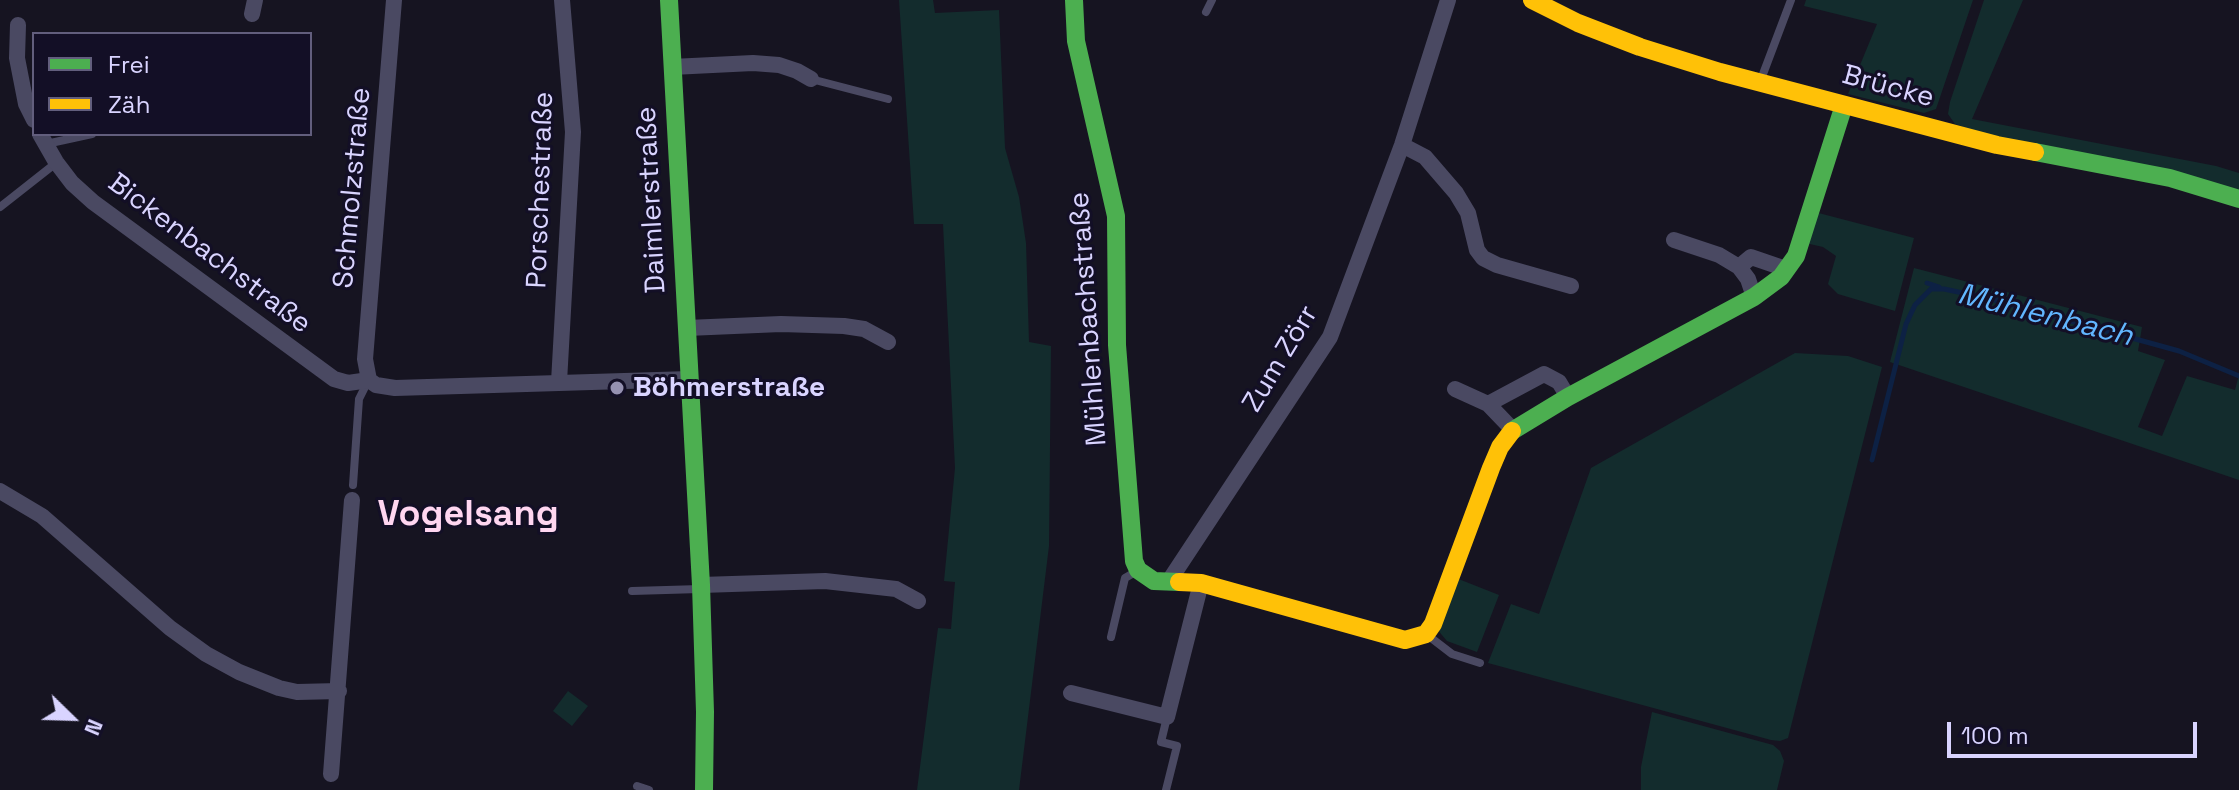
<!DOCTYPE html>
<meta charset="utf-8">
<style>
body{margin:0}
#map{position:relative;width:2239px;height:790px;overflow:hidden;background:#161421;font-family:"Space Grotesk",sans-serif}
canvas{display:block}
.legend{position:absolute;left:32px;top:32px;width:280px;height:104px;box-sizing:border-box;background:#130f26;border:2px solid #625e7d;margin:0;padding:10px 14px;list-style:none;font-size:24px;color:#d9d4ff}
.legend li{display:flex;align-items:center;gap:16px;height:40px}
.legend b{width:40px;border:2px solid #625e7d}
.north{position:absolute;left:32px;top:678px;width:80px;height:80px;-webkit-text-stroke:6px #130f26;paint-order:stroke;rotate:113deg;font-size:22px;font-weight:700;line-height:32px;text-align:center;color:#d9d4ff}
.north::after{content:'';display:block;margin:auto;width:28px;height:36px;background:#d9d4ff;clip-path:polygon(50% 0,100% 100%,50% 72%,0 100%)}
.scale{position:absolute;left:1947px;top:722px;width:250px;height:36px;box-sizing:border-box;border:4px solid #d9d4ff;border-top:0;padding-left:10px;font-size:24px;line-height:28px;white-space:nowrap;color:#d9d4ff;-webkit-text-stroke:6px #130f26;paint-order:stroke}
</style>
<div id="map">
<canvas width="2239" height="790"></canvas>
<ul class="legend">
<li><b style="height:10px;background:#4caf50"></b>Frei</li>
<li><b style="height:10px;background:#ffc107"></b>Zäh</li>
</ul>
<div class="north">N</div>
<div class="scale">100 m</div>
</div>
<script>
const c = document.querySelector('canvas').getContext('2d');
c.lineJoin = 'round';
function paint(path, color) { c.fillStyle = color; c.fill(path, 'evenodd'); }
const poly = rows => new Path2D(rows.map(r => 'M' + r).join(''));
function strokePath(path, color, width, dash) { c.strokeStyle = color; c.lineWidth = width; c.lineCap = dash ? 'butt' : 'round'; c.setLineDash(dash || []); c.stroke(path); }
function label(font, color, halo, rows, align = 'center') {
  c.font = font + ' "Space Grotesk",sans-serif'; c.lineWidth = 6; c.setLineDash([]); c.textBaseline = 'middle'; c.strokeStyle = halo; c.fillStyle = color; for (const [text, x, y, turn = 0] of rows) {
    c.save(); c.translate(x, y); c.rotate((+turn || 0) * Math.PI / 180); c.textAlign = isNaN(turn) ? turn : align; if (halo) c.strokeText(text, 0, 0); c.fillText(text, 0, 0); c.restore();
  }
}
paint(poly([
 [899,0,933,0,935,13,999,10,1005,148,1019,197,1026,243,1029,342,1051,346,1049,546,1019,790,917,790,938,628,951,629,955,582,944,581,955,468,943,224,914,224],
 [1806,0,1973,0,1936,109,1924,113,1848,94,1877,24,1804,6],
 [1984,0,2023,0,1972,119,2216,166,2239,173,2239,191,2001,140,1955,124,1948,114,1950,102],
 [1811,211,1914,238,1895,311,1838,294,1828,284,1836,256,1823,247,1801,242],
 [1914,268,2142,327,2138,351,2165,360,2138,427,2162,436,2187,376,2235,390,2239,375,2239,480,1890,362],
 [1795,353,1848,356,1882,367,1788,738,1780,741,1771,740,1488,663,1511,604,1539,614,1591,468],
 [1456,578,1499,595,1477,652,1447,641,1436,628],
 [568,691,588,706,572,726,553,711],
 [1652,712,1773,745,1780,751,1784,761,1777,790,1641,790,1641,767]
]), '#132c2d');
strokePath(poly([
 [1927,283,1939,287],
 [1872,460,1906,324,1915,305,1931,289,1944,289,1987,298,2179,351,2239,376]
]), '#0d2144', 5);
strokePath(poly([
 [1206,12,1212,0],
 [811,79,888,99],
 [1760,82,1791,0],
 [46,144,92,134],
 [0,207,56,163],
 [353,485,359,399,368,381],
 [632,591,700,589],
 [1426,634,1452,654,1480,663],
 [1111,637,1125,578,1137,571],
 [637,786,649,790],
 [1166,790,1177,746,1161,742,1167,717]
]), '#4a4962', 8);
strokePath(poly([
 [252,14,255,0],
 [18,25,17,58,26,104,34,120],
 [672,67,753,63,779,65,797,71,811,79],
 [40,134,56,162,72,183,93,202,334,379,348,383,369,380],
 [1402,145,1425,157,1456,193,1468,213,1477,250,1483,258,1497,265,1571,286],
 [1674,240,1719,255,1739,267,1748,279,1754,297],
 [1739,267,1751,257,1786,269],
 [687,328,781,324,844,326,864,329,888,342],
 [369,380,365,359,394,0],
 [369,380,376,385,395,388,690,379],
 [559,382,573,132,562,0],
 [1455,389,1488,404,1513,430],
 [1488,404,1544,374,1559,382,1568,397],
 [0,491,42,516,170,628,206,654,239,672,279,688,297,692,339,691],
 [1169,581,1330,337,1402,145,1448,0],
 [701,585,825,581,896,589,918,601],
 [1071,693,1167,717,1201,583],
 [331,774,352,500]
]), '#4a4962', 16);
strokePath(poly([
 [669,0,701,585,705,712,704,790],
 [1074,0,1076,41,1116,216,1117,345,1134,561,1138,570,1154,581,1179,582],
 [2035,152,2170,178,2239,199],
 [1512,431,1568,397,1754,297,1781,277,1796,256,1844,105]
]), '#4caf50', 18);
strokePath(poly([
 [1532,0,1578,23,1640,47,1720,72,1997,145,2035,152],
 [1179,582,1201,583,1405,640,1426,634,1433,624,1491,468,1500,447,1512,431]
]), '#ffc107', 18);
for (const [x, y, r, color] of [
 [617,388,8,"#9591b1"]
]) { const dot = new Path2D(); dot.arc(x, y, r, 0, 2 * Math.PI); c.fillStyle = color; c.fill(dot); strokePath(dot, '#130f26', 3); }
label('28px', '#d9d4ff', '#130f26', [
 ["Brücke",1888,87,15],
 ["Schmolzstraße",353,188,-85],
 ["Porschestraße",541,190,-88],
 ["Daimlerstraße",652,200,-93],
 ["Bickenbachstraße",209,254,37],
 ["Mühlenbachstraße",1089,319,-94],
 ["Zum Zörr",1281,359,-59]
]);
label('bold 28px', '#d9d4ff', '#130f26', [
 ["Böhmerstraße",633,388]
], 'left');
label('italic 30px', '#62b6ff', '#130f26', [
 ["Mühlenbach",2045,316,14]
]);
label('bold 36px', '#ffd6f0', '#130f26', [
 ["Vogelsang",468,515]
]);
</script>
